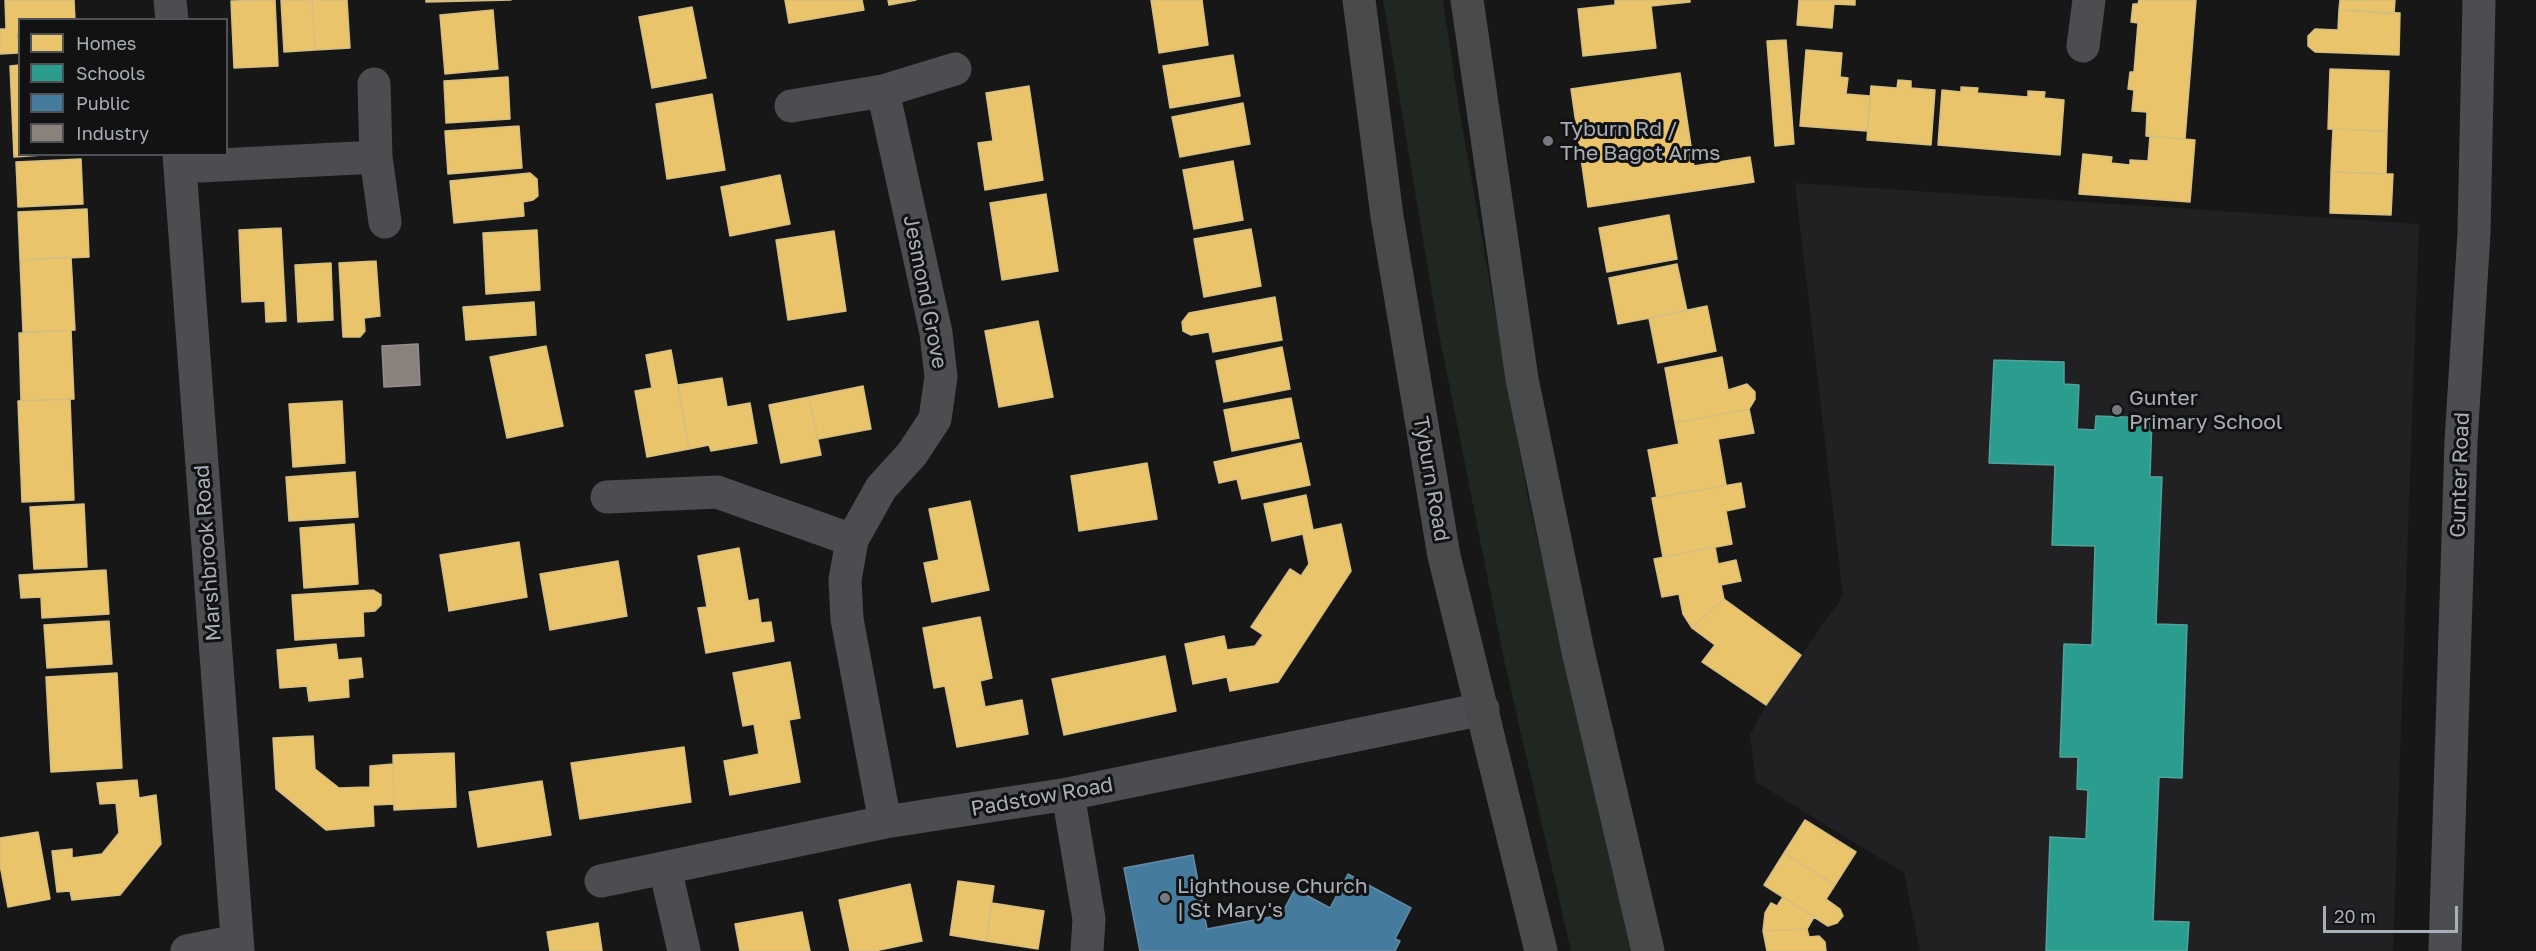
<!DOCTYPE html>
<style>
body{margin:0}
#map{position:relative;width:2536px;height:951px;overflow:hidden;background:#171718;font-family:"Golos Text",sans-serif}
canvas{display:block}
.legend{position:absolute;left:18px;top:18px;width:210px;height:138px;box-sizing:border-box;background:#121213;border:2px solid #4e5155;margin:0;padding:8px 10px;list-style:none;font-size:18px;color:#a9afb8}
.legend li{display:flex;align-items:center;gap:12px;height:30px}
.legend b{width:30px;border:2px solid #4e5155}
.scale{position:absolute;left:2323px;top:906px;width:135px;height:27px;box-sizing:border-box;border:3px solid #a9afb8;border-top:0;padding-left:8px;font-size:18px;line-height:21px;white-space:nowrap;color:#a9afb8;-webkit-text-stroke:4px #121213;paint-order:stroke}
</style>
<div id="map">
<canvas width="2536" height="951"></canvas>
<ul class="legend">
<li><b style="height:16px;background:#e9c46a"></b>Homes</li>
<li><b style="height:16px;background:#2a9d8f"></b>Schools</li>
<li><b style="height:16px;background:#457b9d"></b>Public</li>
<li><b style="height:16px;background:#8a817c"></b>Industry</li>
</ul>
<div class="scale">20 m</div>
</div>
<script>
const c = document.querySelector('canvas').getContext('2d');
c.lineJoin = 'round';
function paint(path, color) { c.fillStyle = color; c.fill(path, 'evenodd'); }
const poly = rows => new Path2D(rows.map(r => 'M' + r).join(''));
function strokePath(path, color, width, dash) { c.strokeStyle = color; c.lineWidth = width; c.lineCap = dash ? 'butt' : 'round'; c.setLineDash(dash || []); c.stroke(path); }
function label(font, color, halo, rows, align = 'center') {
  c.font = font + ' "Golos Text",sans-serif'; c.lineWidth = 6; c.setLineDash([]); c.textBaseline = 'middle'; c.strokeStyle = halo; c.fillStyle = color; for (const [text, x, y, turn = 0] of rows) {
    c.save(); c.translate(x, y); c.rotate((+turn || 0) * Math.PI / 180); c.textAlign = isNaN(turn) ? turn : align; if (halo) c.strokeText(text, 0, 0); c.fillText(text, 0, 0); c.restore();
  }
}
paint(poly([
 [1795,183,2419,224,2393,951,1920,951,1904,873,1756,782,1750,735,1766,705,1843,596]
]), '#212123');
paint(poly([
 [1383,0,1443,0,1458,102,1528,498,1632,951,1571,951,1504,660,1437,324]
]), '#202620');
const homes = poly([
 [5,0,74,0,75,20,20,20,20,34,17,34,18,53,0,54,0,29,6,29,5,0],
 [275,0,278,66,234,68,231,1,275,0],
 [281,0,312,0,315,50,284,52,281,0],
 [312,0,347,0,350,48,315,50,312,0],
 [426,0,511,0,426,2,426,0],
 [785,0,862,0,864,10,789,23,785,0],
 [888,0,916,0,889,5,888,0],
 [1151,0,1202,0,1208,45,1159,53,1151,0],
 [1615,0,1690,0,1690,2,1651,6,1656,48,1583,56,1578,9,1615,5,1615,0],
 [1799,0,1855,0,1855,5,1834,4,1832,28,1797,25,1799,0],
 [2139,0,2196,0,2185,139,2146,136,2147,112,2132,111,2134,90,2128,89,2130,72,2134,72,2138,23,2131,22,2133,4,2138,4,2139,0],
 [2340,0,2395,0,2394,14,2339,10,2340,0],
 [692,7,706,78,652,88,639,17,692,7],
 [493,10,498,69,445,74,440,15,493,10],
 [2339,10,2400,13,2399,55,2315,52,2308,46,2308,36,2315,29,2338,30,2339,10],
 [1786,40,1794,144,1775,146,1767,41,1786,40],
 [1806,50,1842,53,1840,77,1848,78,1846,94,1870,96,1867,131,1800,126,1806,50],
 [1233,55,1240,96,1170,108,1163,66,1233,55],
 [20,65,20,154,57,154,14,157,10,66,20,65],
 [2330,69,2389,71,2387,131,2328,129,2330,69],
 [1680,73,1694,166,1750,157,1754,182,1588,207,1571,89,1680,73],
 [508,77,510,119,446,123,444,81,508,77],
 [1898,80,1911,81,1911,88,1935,90,1931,145,1867,140,1871,86,1897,88,1898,80],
 [1029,86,1043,180,985,190,978,143,993,141,986,93,1029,86],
 [1961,87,1978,88,1977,93,2028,97,2028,91,2045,92,2044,98,2064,100,2060,155,1938,145,1942,90,1961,92,1961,87],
 [712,94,725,170,667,179,656,104,712,94],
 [1243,103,1250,144,1180,157,1172,117,1243,103],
 [519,126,522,168,448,174,445,131,519,126],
 [2333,129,2387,131,2386,174,2331,172,2333,129],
 [2150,136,2195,140,2190,202,2079,194,2083,154,2112,157,2111,163,2130,165,2130,160,2148,161,2150,136],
 [81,159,83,204,18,207,16,162,81,159],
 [1233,161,1243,220,1194,229,1183,170,1233,161],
 [2331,172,2393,174,2391,215,2330,213,2331,172],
 [530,173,537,179,538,196,533,200,523,202,524,216,454,223,450,181,530,173],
 [780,175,790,224,730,236,721,187,780,175],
 [1046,194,1058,271,1002,280,990,203,1046,194],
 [87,209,89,257,20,260,18,212,87,209],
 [1669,215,1677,259,1607,272,1599,228,1669,215],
 [281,228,286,321,266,322,265,301,242,302,239,230,281,228],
 [1251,229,1261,286,1204,297,1194,239,1251,229],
 [537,230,540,290,486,294,483,233,537,230],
 [834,231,846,311,788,320,776,240,834,231],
 [71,257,75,330,23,332,20,260,71,257],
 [376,261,380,316,364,318,365,331,360,337,343,337,339,263,376,261],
 [331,263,333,320,298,322,295,265,331,263],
 [1677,264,1687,311,1618,324,1609,278,1677,264],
 [1275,297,1282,340,1213,352,1209,332,1191,335,1183,331,1182,322,1189,313,1275,297],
 [534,302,536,335,466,340,463,307,534,302],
 [1707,306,1716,351,1658,363,1649,318,1707,306],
 [1038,321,1053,397,999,407,985,331,1038,321],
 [71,330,74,399,21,401,19,333,71,330],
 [546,346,563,426,507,438,490,357,546,346],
 [1282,347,1290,389,1224,402,1216,361,1282,347],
 [671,350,689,449,647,457,635,391,652,388,646,355,671,350],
 [1722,357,1728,390,1747,384,1755,392,1755,399,1749,409,1675,423,1665,368,1722,357],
 [722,378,727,407,750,403,757,443,711,451,709,445,689,449,678,385,722,378],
 [863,386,871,429,818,439,809,397,863,386],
 [809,397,821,455,781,463,769,405,809,397],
 [1291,398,1299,438,1232,451,1224,410,1291,398],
 [70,399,74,500,22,502,18,401,70,399],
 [342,401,345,463,293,467,289,404,342,401],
 [1749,409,1754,433,1718,439,1726,485,1657,498,1648,450,1679,444,1675,423,1749,409],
 [1301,443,1310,485,1242,499,1237,479,1219,483,1214,462,1301,443],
 [1147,463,1157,519,1079,531,1071,476,1147,463],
 [355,472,358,517,289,521,286,477,355,472],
 [1741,483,1745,507,1726,511,1732,544,1663,557,1652,498,1741,483],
 [1306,495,1313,530,1341,524,1351,571,1278,682,1230,691,1227,677,1193,684,1185,644,1224,636,1227,650,1255,646,1263,635,1251,627,1290,569,1301,576,1309,564,1303,534,1272,541,1264,504,1306,495],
 [970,501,989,590,932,602,924,563,939,560,929,509,970,501],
 [84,504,87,567,34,569,30,507,84,504],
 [354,524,358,584,304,588,300,528,354,524],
 [519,542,527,597,449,611,440,555,519,542],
 [1715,547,1718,564,1736,560,1741,581,1721,585,1724,599,1692,628,1683,614,1679,594,1662,597,1654,559,1715,547],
 [739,548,748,601,758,599,761,623,771,622,774,641,706,653,698,608,707,607,698,556,739,548],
 [618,561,627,616,550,630,540,574,618,561],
 [106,570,109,614,42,618,41,597,21,598,19,575,106,570],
 [373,590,381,595,381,605,375,611,363,612,364,636,295,640,292,595,373,590],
 [1724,599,1801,655,1766,705,1702,662,1715,645,1692,628,1724,599],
 [980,617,992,678,980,681,985,707,1022,700,1028,734,957,747,945,686,934,688,923,628,980,617],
 [109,621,112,664,47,668,44,625,109,621],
 [336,644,338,660,361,658,363,677,348,679,349,697,309,701,307,686,280,688,277,650,336,644],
 [1165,656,1176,711,1064,735,1052,679,1165,656],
 [790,662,800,718,789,720,800,782,730,795,724,761,759,754,754,724,743,726,733,673,790,662],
 [117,673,122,768,51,772,46,677,117,673],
 [313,736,315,769,339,788,370,787,370,766,393,764,394,804,373,805,374,826,326,830,276,789,273,738,313,736],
 [684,747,691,802,580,819,571,763,684,747],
 [454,753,456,807,394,810,393,755,454,753],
 [137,780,139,798,156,795,161,844,120,895,72,900,70,891,57,892,52,851,72,849,72,858,102,854,119,833,116,803,100,804,97,783,137,780],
 [542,781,551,835,478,847,469,792,542,781],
 [1805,820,1856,852,1835,885,1784,853,1805,820],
 [38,832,50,899,8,907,0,865,0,838,38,832],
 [1784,853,1835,885,1826,899,1840,909,1843,916,1837,923,1828,926,1764,885,1784,853],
 [958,881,994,886,986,941,950,935,958,881],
 [910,884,922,941,875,951,850,951,839,900,910,884],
 [1783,897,1814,917,1807,929,1763,931,1765,913,1771,903,1777,906,1783,897],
 [992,903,1044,911,1038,949,986,941,992,903],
 [802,912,810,951,740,951,735,924,802,912],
 [598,923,602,951,550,951,547,932,598,923],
 [1807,929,1809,937,1819,936,1825,942,1826,951,1767,951,1763,931,1807,929]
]);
paint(homes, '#e9c46a');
strokePath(homes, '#d6be81', 1.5);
const schools = poly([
 [1994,360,2064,362,2064,384,2079,385,2077,429,2095,430,2096,416,2152,418,2150,477,2162,477,2156,624,2187,625,2182,778,2159,777,2153,921,2189,922,2187,951,2046,951,2050,837,2086,839,2088,790,2077,789,2078,757,2060,757,2064,644,2092,645,2095,546,2052,545,2055,465,1989,463,1994,360]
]);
paint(schools, '#2a9d8f');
strokePath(schools, '#50a29b', 1.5);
const public = poly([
 [1193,855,1207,929,1281,915,1295,889,1330,908,1348,874,1411,908,1395,939,1400,941,1395,951,1140,951,1124,868,1193,855]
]);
paint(public, '#457b9d');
strokePath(public, '#638ba5', 1.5);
const industry = poly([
 [418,344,420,385,384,387,382,346,418,344]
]);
paint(industry, '#8a817c');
strokePath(industry, '#938f8e', 1.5);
strokePath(poly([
 [170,0,172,20],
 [2083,46,2089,0],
 [374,84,376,157,385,222],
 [791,106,883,91,955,69],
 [179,154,238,951],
 [180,167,376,157],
 [607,497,717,492,852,540,845,580,847,619,885,822],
 [852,540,881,488,912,454,935,419,941,377,936,333,883,91],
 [1068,794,1089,919,1087,951],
 [665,868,684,951],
 [601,881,885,822,1068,794,1483,709],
 [187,951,237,941],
 [2445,951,2461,441,2474,233,2479,0]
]), '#4c4d50', 33);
strokePath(poly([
 [1359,0,1387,216,1444,556,1541,951],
 [1467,0,1522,379,1578,651,1648,951]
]), '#494a4c', 33);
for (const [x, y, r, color] of [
 [1548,141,6,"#767a80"],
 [2117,410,6,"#767a80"],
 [1165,898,6,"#767a80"]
]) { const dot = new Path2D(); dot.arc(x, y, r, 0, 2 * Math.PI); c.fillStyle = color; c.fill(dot); strokePath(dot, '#121213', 2); }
label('21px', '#a9afb8', '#121213', [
 ["Tyburn Rd /",1560,129],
 ["The Bagot Arms",1560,153],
 ["Gunter",2129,398],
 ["Primary School",2129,422],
 ["Lighthouse Church",1177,886],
 ["| St Mary's",1177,910]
], 'left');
label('21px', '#a9afb8', '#121213', [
 ["Jesmond Grove",925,292,79],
 ["Gunter Road",2460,475,-88],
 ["Tyburn Road",1431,479,80],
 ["Marshbrook Road",208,553,-94],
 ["Padstow Road",1042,797,-10]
]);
</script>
